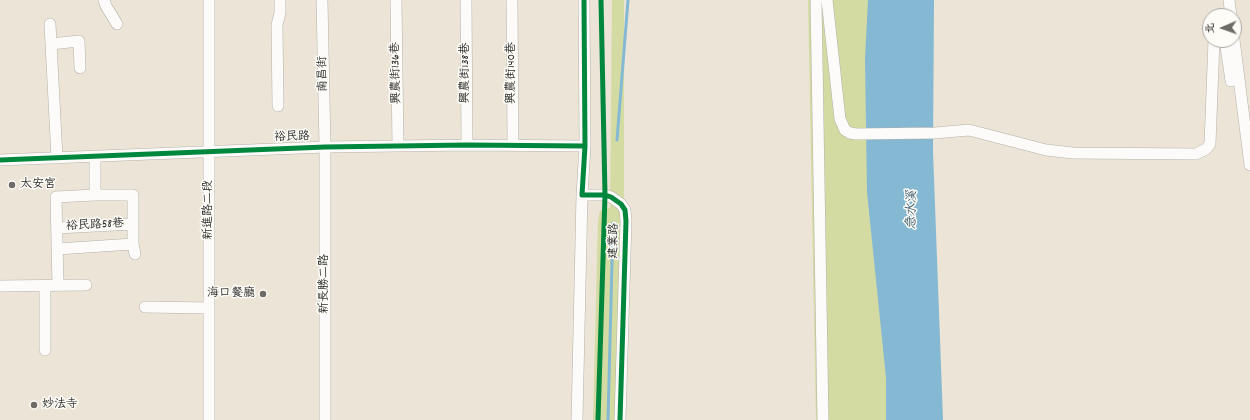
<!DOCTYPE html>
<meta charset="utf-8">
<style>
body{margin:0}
#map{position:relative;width:1250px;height:420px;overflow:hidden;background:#ebe4d7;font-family:Dekko,"LXGW WenKai TC",sans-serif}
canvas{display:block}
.north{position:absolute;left:1202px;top:8px;width:40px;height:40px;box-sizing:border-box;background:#fdfcf7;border:1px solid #a9a8a5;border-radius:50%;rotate:268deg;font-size:11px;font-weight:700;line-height:16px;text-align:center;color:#2b2b2b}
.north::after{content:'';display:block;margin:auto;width:14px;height:18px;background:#6e6c67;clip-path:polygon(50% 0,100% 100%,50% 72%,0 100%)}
</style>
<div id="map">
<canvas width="1250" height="420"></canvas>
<div class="north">北</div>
</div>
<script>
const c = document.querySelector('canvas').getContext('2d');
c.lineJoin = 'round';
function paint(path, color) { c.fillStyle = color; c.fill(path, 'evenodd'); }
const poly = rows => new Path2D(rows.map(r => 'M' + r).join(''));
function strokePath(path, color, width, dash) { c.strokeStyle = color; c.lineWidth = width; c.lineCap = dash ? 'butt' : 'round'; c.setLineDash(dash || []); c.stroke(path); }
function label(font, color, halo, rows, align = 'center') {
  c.font = font + ' Dekko,"LXGW WenKai TC",sans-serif'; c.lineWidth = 3; c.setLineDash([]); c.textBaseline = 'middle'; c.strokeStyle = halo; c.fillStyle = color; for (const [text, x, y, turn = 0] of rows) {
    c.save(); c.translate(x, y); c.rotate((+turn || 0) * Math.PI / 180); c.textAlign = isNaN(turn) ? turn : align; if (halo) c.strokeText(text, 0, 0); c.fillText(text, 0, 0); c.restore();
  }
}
paint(poly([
 [612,0,624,0,624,222,620,420,593,420,598,220,600,211,604,209,610,208],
 [808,0,890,0,888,420,816,420]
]), '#d3dba3');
paint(poly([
 [868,0,934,0,933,151,943,420,886,420,886,378,867,192,865,59]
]), '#84b8d3');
strokePath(poly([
 [617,140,628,0],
 [608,420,613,223]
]), '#84b8d3', 3);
const minor = poly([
 [104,0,106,6,117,24],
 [322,0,325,147,325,420],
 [396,0,398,146],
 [466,0,467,145],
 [512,0,513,145],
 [816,0,823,420],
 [827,0,840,119,845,130,850,133,856,134,935,133,969,130,1046,150,1073,153,1196,154,1206,149,1210,144,1214,40],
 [1229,0,1231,16],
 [50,24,57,158],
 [1225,40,1231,81],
 [1234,40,1250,165],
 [51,44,79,41,80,68],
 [278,106,277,25,280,13,280,0],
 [95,156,95,195],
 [0,160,325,147,467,145,585,146],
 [582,195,605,195,611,197,621,204,625,210,626,221,620,420],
 [57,228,133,224],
 [57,249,133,244],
 [0,286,86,285],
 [45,286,45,350],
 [58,286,56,197,95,195,133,195,133,244,135,254],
 [145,307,209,308],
 [209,420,209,0],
 [577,420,582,195,585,146,584,0]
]);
strokePath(minor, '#b5b1a9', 12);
strokePath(minor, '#fcfbf9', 11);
strokePath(poly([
 [584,0,585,146,582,195,605,195,611,197,621,204,625,210,626,221,620,420],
 [0,160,325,147,467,145,585,146],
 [598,420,605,195,601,0]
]), '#00873e', 5);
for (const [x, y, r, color] of [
 [12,185,4,"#6e6c67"],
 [263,294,4,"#6e6c67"],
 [34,405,4,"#6e6c67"]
]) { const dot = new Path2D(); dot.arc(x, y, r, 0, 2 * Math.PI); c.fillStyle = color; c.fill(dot); strokePath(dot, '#fdfcf7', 1.5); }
label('12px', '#2b2b2b', '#fdfcf7', [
 ["興農街136巷",397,73,-91],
 ["興農街138巷",466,73,-90],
 ["興農街140巷",512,73,-90],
 ["南昌街",324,74,-91],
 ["裕民路",292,138,-2],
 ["新進路二段",209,210,-90],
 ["裕民路58巷",95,226,-3],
 ["建業路",615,241,-89],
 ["新長勝二路",325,284,-90]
]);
label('12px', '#2b2b2b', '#fdfcf7', [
 ["太安宮",20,185],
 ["海口餐廳",255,294,"right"],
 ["妙法寺",42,405]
], 'left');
label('italic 13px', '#3d5c6d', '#fdfcf7', [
 ["急水溪",913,210,-89]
]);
</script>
